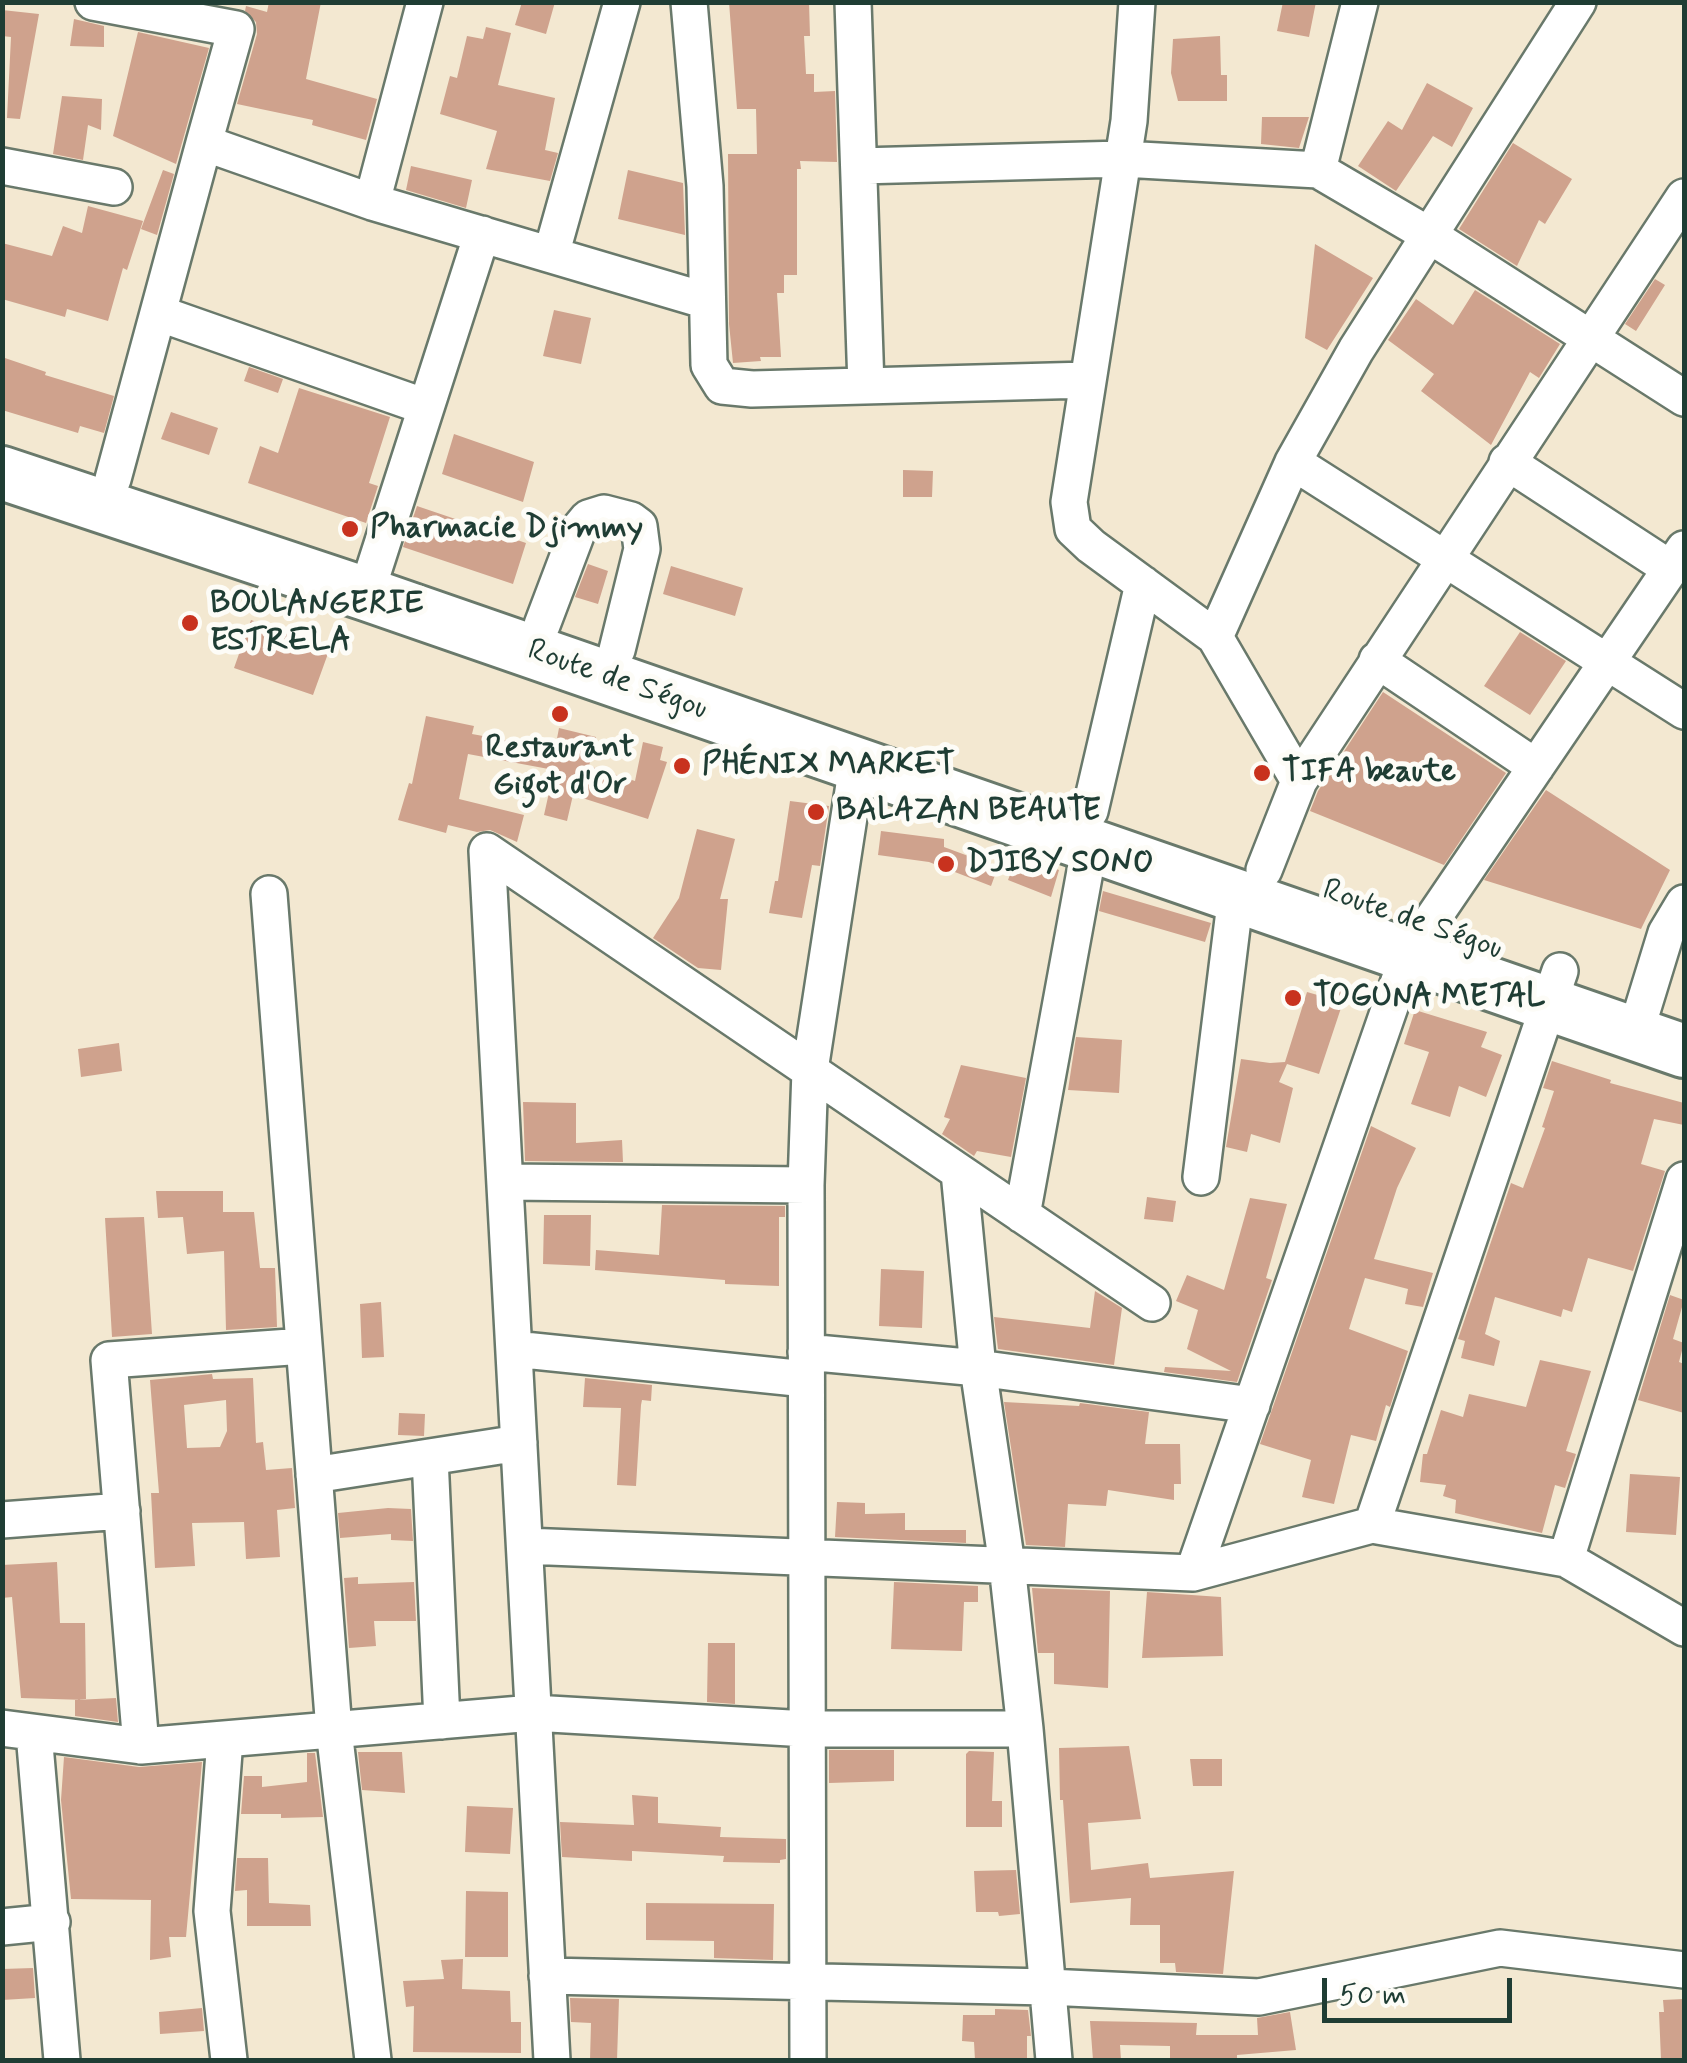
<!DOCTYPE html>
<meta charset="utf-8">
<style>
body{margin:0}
#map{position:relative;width:1687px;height:2063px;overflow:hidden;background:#f3e8d1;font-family:Mynerve,sans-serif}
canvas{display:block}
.frame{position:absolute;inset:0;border:5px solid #1f3d34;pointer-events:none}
.scale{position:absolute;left:1322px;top:1978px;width:190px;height:45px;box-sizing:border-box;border:5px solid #1f3d34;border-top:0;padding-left:12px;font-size:30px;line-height:35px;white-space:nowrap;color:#1f3d34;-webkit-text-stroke:8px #fdfcf7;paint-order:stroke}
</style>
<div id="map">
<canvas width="1687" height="2063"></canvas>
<div class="frame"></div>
<div class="scale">50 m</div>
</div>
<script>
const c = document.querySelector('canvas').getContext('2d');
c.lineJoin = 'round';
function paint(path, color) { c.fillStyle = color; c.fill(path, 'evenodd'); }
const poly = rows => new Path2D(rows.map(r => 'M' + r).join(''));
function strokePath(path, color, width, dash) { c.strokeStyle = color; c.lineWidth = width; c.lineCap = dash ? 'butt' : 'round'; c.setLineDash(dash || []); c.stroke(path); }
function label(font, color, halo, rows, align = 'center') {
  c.font = font + ' Mynerve,sans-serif'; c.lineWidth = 10; c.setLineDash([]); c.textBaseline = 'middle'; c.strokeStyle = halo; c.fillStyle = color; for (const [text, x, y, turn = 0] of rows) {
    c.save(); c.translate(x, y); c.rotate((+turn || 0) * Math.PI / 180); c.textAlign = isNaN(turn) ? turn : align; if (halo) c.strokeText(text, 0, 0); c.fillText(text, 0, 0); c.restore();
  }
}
paint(poly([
 [269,2,321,2,306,79,377,99,366,140,312,125,313,120,237,104,257,34,256,22,245,11,246,6,267,12],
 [522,2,555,2,546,34,515,25],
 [729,2,809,2,810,36,804,36,806,74,814,74,814,92,835,91,837,162,800,161,801,169,797,169,797,275,784,275,784,293,777,293,781,357,760,357,761,361,733,363,729,324,728,154,757,154,756,109,737,109],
 [1283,2,1316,2,1309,37,1277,31],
 [2,10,39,14,20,119,7,118,11,37,2,36],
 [74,19,104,26,104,47,70,46],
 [486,27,511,33,498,85,555,98,545,150,558,153,550,181,486,169,497,131,440,114,450,76,457,78,467,36,483,39],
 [138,32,209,48,176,164,113,136],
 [1220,36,1221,75,1227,75,1227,101,1178,101,1171,73,1173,39],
 [1427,83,1473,108,1452,147,1433,136,1396,191,1358,166,1388,121,1402,130],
 [62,96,102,99,101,130,88,125,83,160,53,154],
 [1262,117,1309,117,1299,148,1261,144],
 [1513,143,1572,179,1545,224,1539,220,1517,266,1459,229],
 [411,166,472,180,466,208,406,190],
 [163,170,174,174,157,235,141,229],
 [628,170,683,183,685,235,618,219],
 [88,206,143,221,127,270,123,268,108,321,67,309,65,317,2,299,2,243,52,256,63,226,82,233],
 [1315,244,1373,278,1327,350,1305,338],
 [1655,279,1665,285,1636,331,1625,324],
 [1475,290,1560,344,1539,378,1530,372,1491,445,1421,391,1434,374,1388,340,1416,299,1453,325],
 [554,310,591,318,581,364,543,356],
 [2,357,46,372,45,375,114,396,104,433,80,426,78,433,2,410],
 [249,367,283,379,278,393,244,381],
 [299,388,390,417,369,483,378,486,366,523,248,483,260,446,278,453],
 [171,412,218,428,209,455,161,439],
 [454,434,534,462,523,502,442,474],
 [903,470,933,471,932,497,903,497],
 [417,506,526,543,513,584,403,547],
 [588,564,608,571,598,604,575,597],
 [671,566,743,588,735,616,663,594],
 [251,620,330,648,313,695,234,668],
 [1520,632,1566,661,1530,715,1484,686],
 [1383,692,1506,773,1444,865,1310,811,1318,791],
 [426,716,474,726,472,734,555,749,559,728,596,737,589,766,635,781,643,742,663,747,660,760,667,762,648,819,573,795,567,821,544,815,554,770,468,754,459,799,524,815,517,842,490,830,477,832,448,825,446,833,398,820,409,783,412,784],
 [1546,790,1670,870,1641,929,1484,880],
 [790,801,829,806,820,866,812,865,802,918,769,913,775,881,778,881],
 [697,829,735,839,720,899,728,899,721,970,698,968,653,938,679,898],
 [881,831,944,839,944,847,998,867,991,886,929,862,878,855],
 [1018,854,1059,870,1051,897,1008,880],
 [1103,891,1211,923,1205,942,1099,911],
 [1325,983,1347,990,1319,1074,1287,1064,1279,1082,1293,1088,1280,1143,1251,1134,1247,1152,1226,1147,1241,1059,1270,1063,1285,1062,1307,992,1321,996],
 [1415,1010,1487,1032,1481,1047,1502,1055,1486,1097,1459,1086,1450,1117,1411,1104,1429,1052,1404,1044],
 [1076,1037,1122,1040,1119,1093,1068,1090],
 [119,1043,122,1071,81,1077,78,1049],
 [1552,1061,1611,1080,1610,1083,1684,1103,1684,1125,1654,1119,1641,1164,1665,1171,1633,1271,1588,1258,1572,1312,1563,1309,1561,1317,1495,1297,1485,1334,1500,1341,1494,1366,1461,1358,1465,1341,1458,1339,1511,1183,1523,1188,1545,1128,1542,1127,1554,1091,1543,1088],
 [961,1065,1026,1078,1011,1157,977,1151,974,1156,942,1134,950,1119,944,1117],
 [523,1102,576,1103,576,1143,622,1140,623,1162,525,1161],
 [1371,1126,1416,1148,1397,1188,1374,1259,1433,1273,1423,1307,1405,1304,1408,1289,1365,1278,1349,1329,1408,1351,1390,1407,1386,1405,1376,1441,1351,1435,1334,1504,1302,1497,1311,1460,1260,1444],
 [156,1191,223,1191,223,1212,254,1212,260,1268,275,1268,277,1327,226,1330,224,1251,187,1254,183,1217,158,1218],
 [1147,1197,1176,1201,1173,1222,1144,1219],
 [1250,1198,1287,1204,1266,1278,1272,1280,1237,1382,1164,1372,1165,1367,1231,1371,1187,1349,1198,1310,1176,1301,1187,1275,1224,1290],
 [662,1205,785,1206,785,1217,779,1217,779,1286,725,1284,725,1280,595,1270,596,1250,659,1255],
 [544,1215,591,1215,590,1266,543,1264],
 [144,1217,152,1334,112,1337,105,1218],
 [881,1269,924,1271,922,1328,879,1326],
 [1095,1291,1122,1308,1114,1365,998,1349,994,1317,1090,1328],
 [1670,1295,1684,1300,1673,1339,1684,1343,1679,1362,1684,1364,1684,1413,1638,1400],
 [381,1302,384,1357,362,1358,360,1304],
 [1540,1360,1591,1371,1566,1451,1576,1454,1565,1488,1555,1485,1542,1533,1455,1513,1456,1500,1443,1496,1446,1485,1420,1482,1423,1454,1427,1454,1441,1410,1463,1417,1469,1394,1526,1407],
 [212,1374,213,1379,253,1378,256,1443,263,1442,266,1470,292,1468,295,1508,277,1510,280,1557,246,1559,244,1522,192,1523,195,1566,155,1568,151,1493,159,1493,150,1380],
 [226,1400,227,1431,220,1447,187,1448,184,1405],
 [585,1378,652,1385,651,1401,642,1400,641,1405,636,1486,617,1485,621,1408,583,1407],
 [1004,1402,1079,1406,1080,1403,1149,1412,1145,1444,1180,1444,1181,1484,1174,1484,1174,1500,1108,1490,1106,1506,1068,1504,1065,1547,1026,1545],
 [399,1413,425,1414,424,1436,398,1435],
 [1630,1474,1680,1477,1676,1535,1626,1532],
 [837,1502,865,1503,865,1514,905,1513,905,1530,966,1530,966,1543,835,1537],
 [388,1508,411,1509,413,1541,391,1540,391,1534,340,1538,338,1513],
 [57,1562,60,1623,85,1623,86,1700,21,1698,12,1597,2,1598,2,1565],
 [358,1577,358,1584,414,1582,416,1621,374,1621,376,1646,349,1648,344,1578],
 [894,1582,978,1586,978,1602,964,1602,962,1651,891,1649],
 [1032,1588,1110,1591,1108,1688,1054,1684,1054,1653,1038,1653],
 [1147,1592,1221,1597,1223,1656,1142,1658],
 [708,1643,735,1643,735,1704,707,1702],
 [116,1698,118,1722,75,1716,75,1700],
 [1129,1746,1141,1819,1088,1823,1091,1870,1148,1863,1150,1878,1234,1871,1223,1974,1176,1972,1175,1963,1160,1963,1160,1925,1130,1925,1131,1898,1070,1903,1063,1800,1060,1800,1059,1748],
 [829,1750,894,1750,894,1781,829,1783],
 [969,1751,994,1752,992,1801,1002,1801,1002,1827,966,1827,966,1754],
 [358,1752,402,1752,405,1793,362,1790],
 [307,1753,315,1753,323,1817,281,1818,281,1814,241,1814,244,1776,262,1776,262,1787,307,1782],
 [64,1757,139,1767,202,1762,186,1937,169,1937,171,1957,150,1960,151,1900,71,1899,61,1800],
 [1190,1759,1222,1759,1222,1786,1193,1786],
 [632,1795,658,1797,658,1823,721,1827,720,1837,786,1839,786,1859,780,1860,780,1863,723,1862,724,1856,632,1851,632,1861,562,1857,560,1822,634,1825],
 [467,1806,513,1808,510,1854,465,1852],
 [237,1858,268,1858,269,1903,310,1905,311,1926,247,1926,247,1890,235,1891],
 [1016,1870,1020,1914,999,1916,998,1912,976,1912,974,1871],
 [466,1891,508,1892,508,1957,465,1957],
 [646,1903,774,1904,773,1960,714,1958,714,1941,646,1940],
 [463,1959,462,1989,510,1991,511,2022,521,2022,521,2053,413,2052,414,2006,406,2007,403,1981,444,1979,441,1960],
 [33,1968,35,1998,2,2000,2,1969],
 [570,1998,619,1999,617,2060,590,2060,591,2023,571,2022],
 [1684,1999,1684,2058,1661,2059,1659,2012,1664,2012,1663,2000],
 [202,2008,204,2031,160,2034,159,2012],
 [995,2009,1028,2010,1031,2036,1027,2036,1027,2060,975,2060,974,2042,962,2041,963,2015,995,2015],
 [1290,2012,1296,2050,1237,2055,1237,2060,1170,2060,1170,2046,1120,2045,1121,2060,1093,2060,1090,2021,1197,2023,1196,2035,1258,2035,1257,2018]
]), '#cfa28d');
const minor = poly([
 [93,2,236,29,204,143,372,202,707,301],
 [689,2,705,186,709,365,722,386,752,389,1088,380],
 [853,2,866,386],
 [1137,2,1129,121,1069,502,1073,529,1091,546,1215,637,1299,781],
 [2,166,114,187],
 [859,166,1123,159,1318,170,1429,235,1684,398],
 [1318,170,1360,2],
 [372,202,425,2],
 [551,255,622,2],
 [158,313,426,407],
 [1293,462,1684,711],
 [1507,462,1671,569],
 [113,479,204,143],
 [366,594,482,234],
 [542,625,578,530,588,518,604,513,631,520,639,526,642,549,617,650],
 [1215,637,1293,462,1356,350,1578,2],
 [1377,660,1536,767],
 [1090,811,1143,584],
 [487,851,552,2060],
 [487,851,1152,1303],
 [1264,870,1299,781,1684,197],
 [269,894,334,1730,373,2060],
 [1635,1034,1666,933,1684,903],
 [959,1172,978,1368,1007,1565,1025,1729,1054,2060],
 [1201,1177,1236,895],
 [505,1182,806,1185],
 [1022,1215,1090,844],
 [514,1349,806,1379],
 [806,1352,978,1368,1252,1405],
 [430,1457,442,1721],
 [314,1475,519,1443],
 [2,1520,122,1511],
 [1372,1525,1560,971],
 [525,1546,1193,1573,1372,1525,1566,1559,1684,1628],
 [1566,1559,1684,1180],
 [1193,1573,1408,955,1684,549],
 [2,1728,141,1746,533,1713,807,1729,1025,1729],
 [34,1733,62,2060],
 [225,1739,212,1911,229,2060],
 [141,1746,109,1360,304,1346],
 [2,1927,52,1922],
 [547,1976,1048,1987,1259,1997,1500,1948,1684,1970],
 [808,2060,806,1185,810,1070,857,765]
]);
const highway = poly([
 [2,473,366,594,1684,1051]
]);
strokePath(minor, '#69796b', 40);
strokePath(highway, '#69796b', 58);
strokePath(minor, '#fff', 35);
strokePath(highway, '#fff', 52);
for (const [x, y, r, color] of [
 [350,529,10,"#c8321e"],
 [190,623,10,"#c8321e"],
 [560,714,10,"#c8321e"],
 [682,766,10,"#c8321e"],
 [1262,773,10,"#c8321e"],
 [816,812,10,"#c8321e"],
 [946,864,10,"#c8321e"],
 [1293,998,10,"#c8321e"]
]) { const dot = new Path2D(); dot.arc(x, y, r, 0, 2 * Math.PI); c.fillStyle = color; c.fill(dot); strokePath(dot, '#fdfcf7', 4); }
label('bold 32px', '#1f3d34', '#fdfcf7', [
 ["Pharmacie Djimmy",370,529],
 ["BOULANGERIE",210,605],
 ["ESTRELA",210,642],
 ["Restaurant",560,749,"center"],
 ["Gigot d'Or",560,786,"center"],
 ["PHÉNIX MARKET",702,766],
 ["TIFA beaute",1282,773],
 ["BALAZAN BEAUTE",836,812],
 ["DJIBY SONO",966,864],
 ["TOGUNA METAL",1313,998]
], 'left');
label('32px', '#1f3d34', '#fdfcf7', [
 ["Route de Ségou",617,681,19],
 ["Route de Ségou",1412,921,19]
]);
</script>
